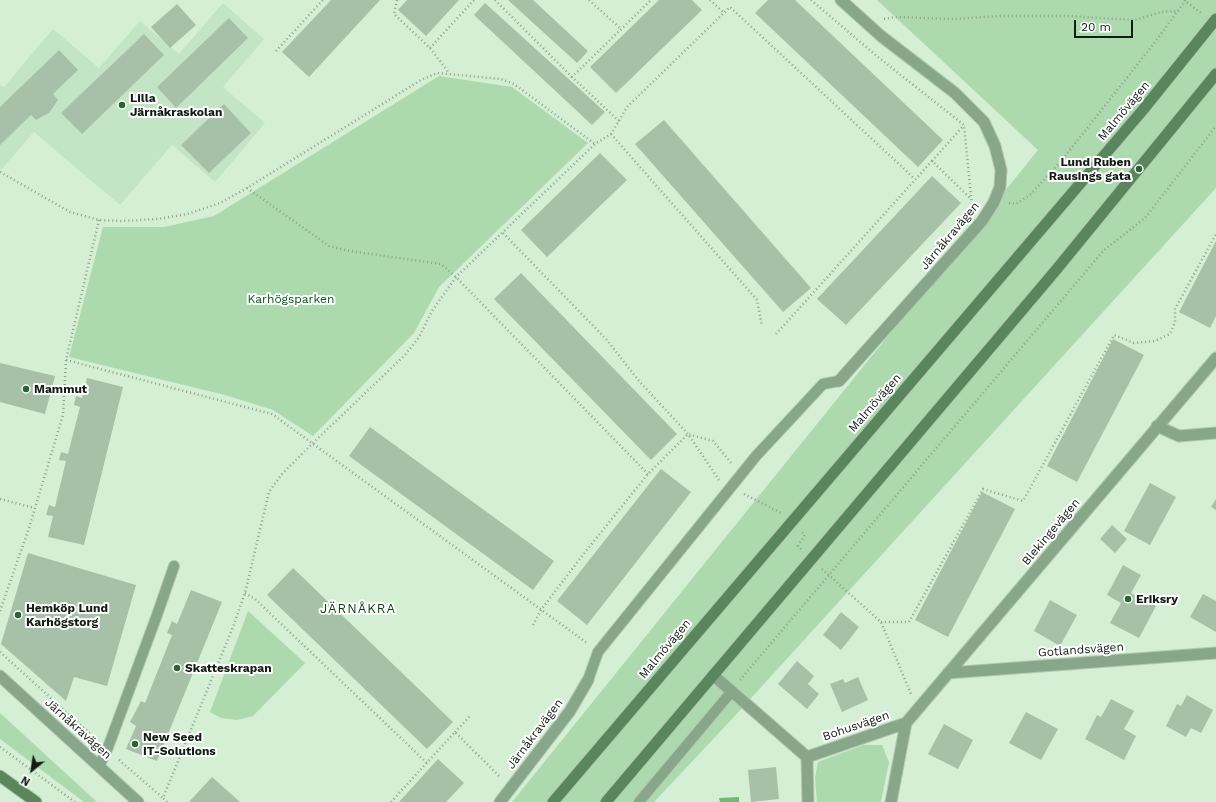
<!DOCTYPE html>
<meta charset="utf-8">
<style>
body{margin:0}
#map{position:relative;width:1216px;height:802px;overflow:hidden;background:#d4efd4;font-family:"Work Sans",sans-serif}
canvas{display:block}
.north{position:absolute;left:12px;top:750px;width:40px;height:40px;-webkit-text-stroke:3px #fff;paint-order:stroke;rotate:210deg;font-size:11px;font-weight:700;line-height:16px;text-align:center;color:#131d14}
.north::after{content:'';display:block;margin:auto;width:14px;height:18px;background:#131d14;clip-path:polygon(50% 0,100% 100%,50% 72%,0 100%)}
.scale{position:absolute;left:1074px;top:20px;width:59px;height:18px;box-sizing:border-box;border:2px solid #131d14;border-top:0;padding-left:5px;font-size:12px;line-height:14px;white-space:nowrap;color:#131d14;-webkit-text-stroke:3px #fff;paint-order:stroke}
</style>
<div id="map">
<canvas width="1216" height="802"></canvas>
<div class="north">N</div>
<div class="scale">20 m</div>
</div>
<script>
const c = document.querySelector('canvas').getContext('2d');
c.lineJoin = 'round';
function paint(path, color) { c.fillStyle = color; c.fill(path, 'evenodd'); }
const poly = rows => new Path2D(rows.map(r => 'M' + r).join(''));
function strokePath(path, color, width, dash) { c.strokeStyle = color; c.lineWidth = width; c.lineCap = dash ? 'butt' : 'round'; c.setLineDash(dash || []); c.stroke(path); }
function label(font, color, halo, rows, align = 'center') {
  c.font = font + ' "Work Sans",sans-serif'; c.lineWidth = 4; c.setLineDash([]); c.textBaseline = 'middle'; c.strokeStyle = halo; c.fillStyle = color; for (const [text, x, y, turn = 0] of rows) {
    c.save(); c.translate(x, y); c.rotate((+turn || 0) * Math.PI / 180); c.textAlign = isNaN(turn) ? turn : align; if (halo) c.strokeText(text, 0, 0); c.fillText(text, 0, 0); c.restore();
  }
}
paint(poly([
 [223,3,264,39,223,87,265,123,215,182,172,145,120,205,34,132,0,171,0,85,4,87,53,29,99,68,140,21,179,54]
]), '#c4e5c5');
paint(poly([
 [877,0,1216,0,1216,188,732,719,654,802,512,802,1038,150],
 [439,76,512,87,588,143,439,287,414,333,313,436,273,410,225,395,69,357,103,227,164,227,214,216],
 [248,611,305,663,253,716,237,720,221,718,210,712],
 [0,713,97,802,84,802,0,739],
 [863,745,882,745,889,762,881,802,817,802,815,778,818,762]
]), '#add9af');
paint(poly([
 [739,797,739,802,720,802,719,798]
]), '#72b877');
paint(poly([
 [331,0,380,0,309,77,282,52],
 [407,0,459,0,426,36,398,10],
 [508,0,533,0,588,51,577,63],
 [659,0,692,0,702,10,616,93,590,67],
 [768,0,795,0,943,140,918,167,755,13],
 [485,3,605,112,592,125,474,15],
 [177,4,196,25,170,48,151,27],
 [229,18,248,38,176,108,157,87],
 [144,34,164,55,82,134,61,113],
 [59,50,78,70,53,94,58,100,49,113,36,120,31,115,0,145,0,107],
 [224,104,251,133,209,173,181,145],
 [664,120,811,288,783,312,635,144],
 [600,153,627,180,547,257,521,230],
 [932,176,961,203,846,325,817,299],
 [1216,241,1216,316,1210,328,1179,312],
 [521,273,677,434,651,460,494,299],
 [1113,339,1144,355,1077,482,1047,466],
 [0,363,55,376,45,414,0,402],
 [87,378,123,387,84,545,48,537,53,516,46,515,49,505,55,507,66,461,59,460,61,452,68,454,80,407,74,405,76,396,82,398],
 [370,427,554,561,533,590,349,456],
 [661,469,691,492,587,625,557,601],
 [1150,483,1176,497,1150,545,1124,531],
 [982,492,1015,509,948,637,915,620],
 [1216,499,1216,510,1211,507],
 [1112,525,1127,539,1115,553,1100,539],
 [28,553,136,585,107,686,74,677,66,701,1,644],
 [1123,565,1141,575,1131,593,1156,606,1139,638,1110,623,1121,603,1107,595],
 [293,568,453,722,427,749,267,595],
 [191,590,222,602,157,761,126,749,136,726,130,722,141,701,145,703,172,635,167,633,172,621,177,624],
 [1203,594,1216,601,1216,632,1190,617],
 [1050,600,1077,615,1060,646,1034,631],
 [841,612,859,627,841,650,823,635],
 [797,661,814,676,808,684,819,694,807,709,778,684],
 [858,677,868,700,842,712,830,684,843,679,845,683],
 [1187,695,1213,710,1201,733,1191,728,1186,737,1166,726,1177,704,1181,706],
 [1111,699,1134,711,1124,729,1136,736,1124,760,1085,739,1097,715,1101,717],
 [1026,712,1058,729,1041,760,1009,743],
 [944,724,973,740,958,769,928,754],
 [438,759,464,783,446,802,399,802],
 [776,767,779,799,751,802,748,770],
 [212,777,240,802,189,802]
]), '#a7c1a8');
const service = poly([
 [588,680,598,652,756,456,823,384,839,381],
 [99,766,107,750,157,615,174,566],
 [639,802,732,691]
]);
const minor = poly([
 [839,381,982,221,994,202,1000,187,1001,170,995,146,984,122,955,93,881,36,841,0],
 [1157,426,1179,436,1216,433],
 [948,673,1216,653],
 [713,675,807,757,808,802],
 [0,676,138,802],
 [807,757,906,723,1216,358],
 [500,802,570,711,588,680],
 [891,802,906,723]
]);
const secondary = poly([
 [0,776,36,802],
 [553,802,1142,111,1216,19],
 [606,802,1056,270,1216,74]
]);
strokePath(service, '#b1c9b1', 12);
strokePath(minor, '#b1c9b1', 13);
strokePath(secondary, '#b1c9b1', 13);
strokePath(poly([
 [397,0,394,14,430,48,449,73],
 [495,0,572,77],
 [589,0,621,29],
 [710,0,724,13],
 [811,0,878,57,964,125,972,207],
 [1184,0,1201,13],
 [884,19,895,17,954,19,1000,16,1067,16,1135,20,1161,12,1178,11],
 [430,48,474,0],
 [276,51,323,0],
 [619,121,572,77,651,0],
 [611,134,757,300,762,326],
 [932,161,964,125],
 [0,172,70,212,99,220,122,221,158,219,187,214,220,203,247,188,421,80,437,73,501,79,514,84,595,144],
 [247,188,329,246,350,251,441,264,456,277,648,474],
 [1009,203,1016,204,1031,194,1062,160,1152,46,1186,0],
 [99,220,66,360,272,414,587,643],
 [503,233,606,339,639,381,688,434,719,480],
 [776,334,932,161,970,198],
 [744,494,781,513],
 [0,499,35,508],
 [801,549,798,546,805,535,802,532],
 [822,569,881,622,911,694],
 [245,593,255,599,427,763],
 [0,611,29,528,63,415,66,360],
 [881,622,909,622,983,489,1023,501,1114,335,1134,343,1155,341,1170,334,1175,322,1175,309,1216,234],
 [533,625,541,610,582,556,648,474,688,434,713,441,732,464],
 [0,652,96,739],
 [740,680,1104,250,1145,218,1216,126],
 [455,732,470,716],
 [0,747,75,802],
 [119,760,163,798],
 [167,802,163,798,233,627,245,593,269,492,282,474,313,443,405,355,419,337,432,311,456,277,595,144,611,134,627,107,730,7,915,179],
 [391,802,455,732,501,778]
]), '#8ca18d', 2.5, [1, 3]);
strokePath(service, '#88a689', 10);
strokePath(minor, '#88a689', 11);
strokePath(secondary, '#5a865d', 11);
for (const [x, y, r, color] of [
 [122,105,4,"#27662f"],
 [1139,169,4,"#27662f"],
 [26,389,4,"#27662f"],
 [1128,599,4,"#27662f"],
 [18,615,4,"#27662f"],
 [177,668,4,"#27662f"],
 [135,744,4,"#27662f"]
]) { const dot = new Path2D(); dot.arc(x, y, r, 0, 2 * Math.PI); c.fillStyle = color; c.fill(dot); strokePath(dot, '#fff', 1.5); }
label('bold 12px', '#131d14', '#fff', [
 ["Lilla",130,98],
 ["Järnåkraskolan",130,112],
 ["Lund Ruben",1131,162,"right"],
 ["Rausings gata",1131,176,"right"],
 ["Mammut",34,389],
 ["Eriksry",1136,599],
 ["Hemköp Lund",26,608],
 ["Karhögstorg",26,622],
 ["Skatteskrapan",185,668],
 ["New Seed",143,737],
 ["IT-Solutions",143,751]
], 'left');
label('12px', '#131d14', '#fff', [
 ["Malmövägen",1124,111,-50],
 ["Järnåkravägen",950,236,-50],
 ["Malmövägen",875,403,-49],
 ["Blekingevägen",1051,532,-50],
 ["Malmövägen",665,649,-50],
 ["Gotlandsvägen",1081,650,-4],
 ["Bohusvägen",856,726,-19],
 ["Järnåkravägen",78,729,42],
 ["Järnåkravägen",535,734,-53]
]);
label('12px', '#065619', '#fff', [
 ["Karhögsparken",291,299]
]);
c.letterSpacing = '1px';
label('13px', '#0c3913', '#fff', [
 ["JÄRNÅKRA",358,609]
]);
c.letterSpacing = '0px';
</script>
